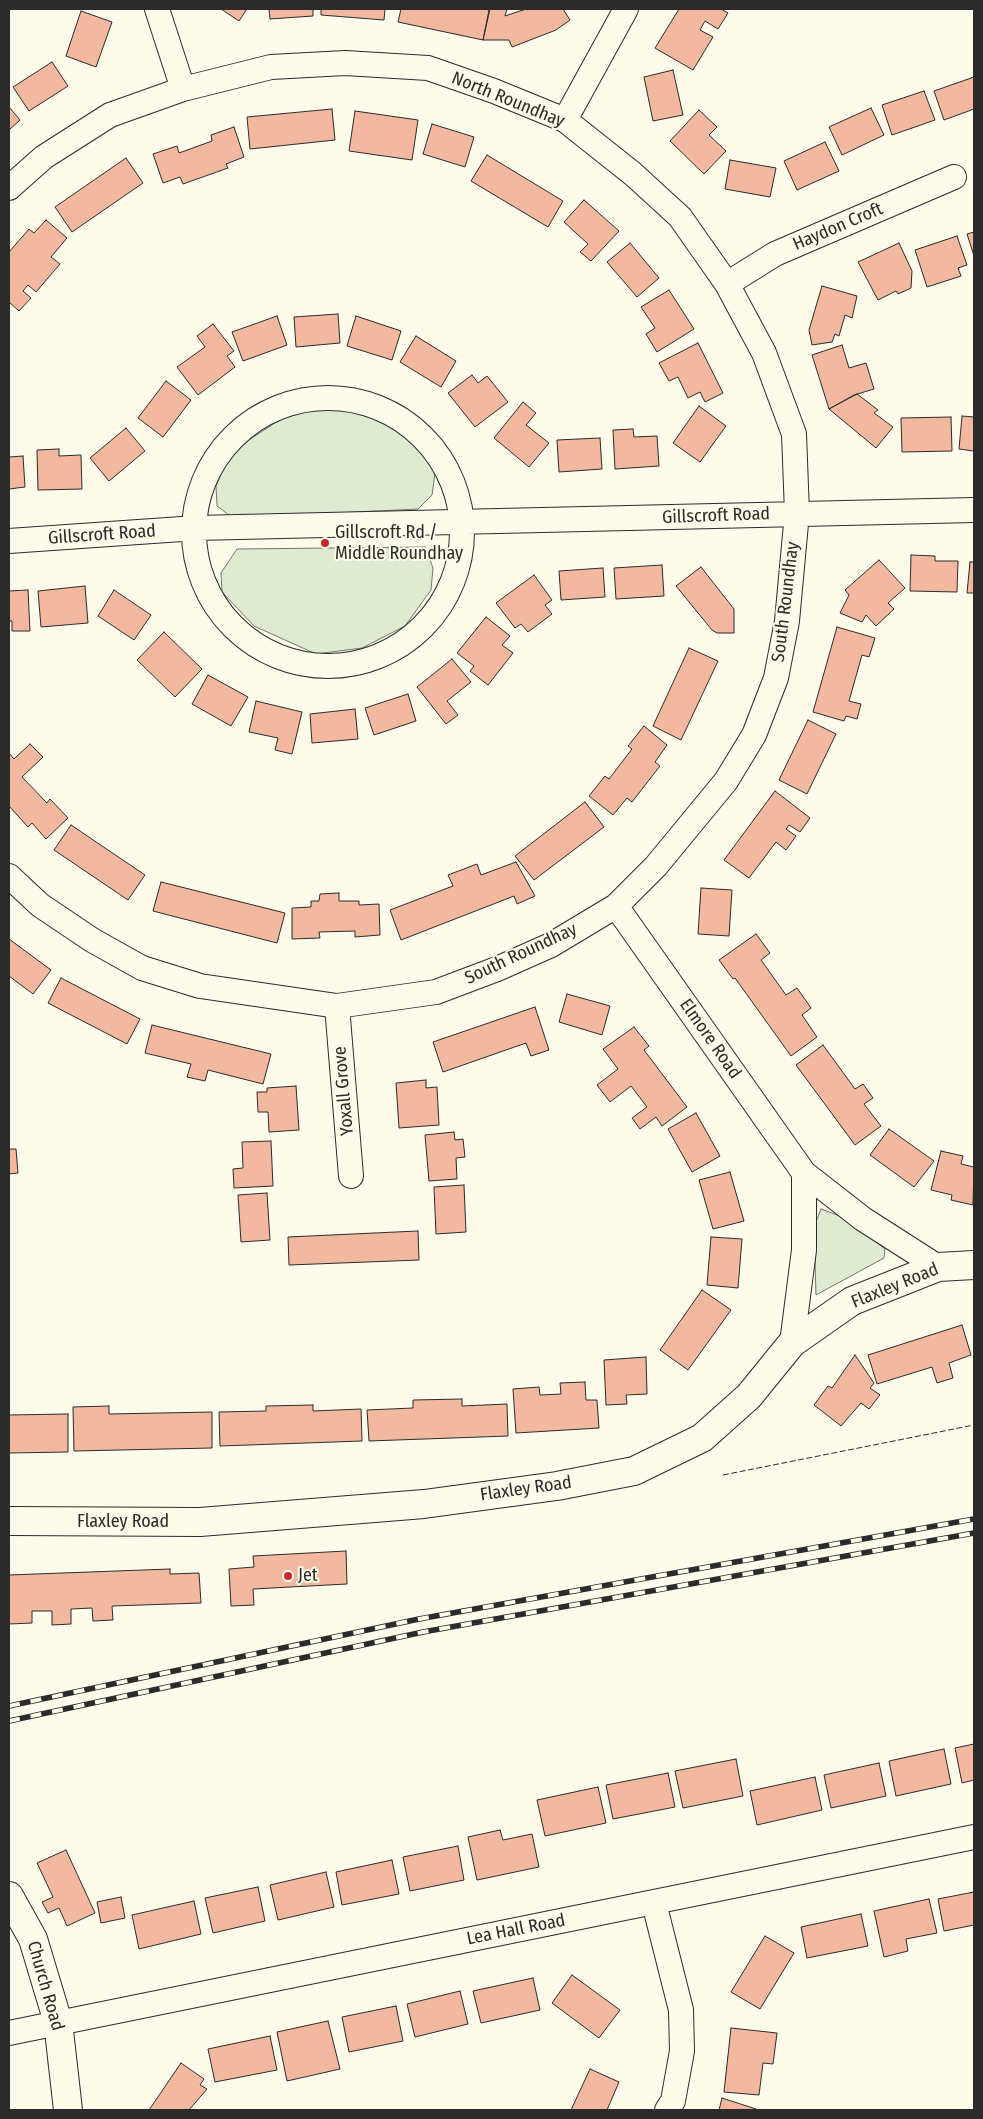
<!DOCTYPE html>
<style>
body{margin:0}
#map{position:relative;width:983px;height:2119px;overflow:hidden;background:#fdfbea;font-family:"Fira Sans Condensed",sans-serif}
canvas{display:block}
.frame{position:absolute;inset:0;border:10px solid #2b2b2b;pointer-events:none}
</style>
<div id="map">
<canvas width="983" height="2119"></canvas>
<div class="frame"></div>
</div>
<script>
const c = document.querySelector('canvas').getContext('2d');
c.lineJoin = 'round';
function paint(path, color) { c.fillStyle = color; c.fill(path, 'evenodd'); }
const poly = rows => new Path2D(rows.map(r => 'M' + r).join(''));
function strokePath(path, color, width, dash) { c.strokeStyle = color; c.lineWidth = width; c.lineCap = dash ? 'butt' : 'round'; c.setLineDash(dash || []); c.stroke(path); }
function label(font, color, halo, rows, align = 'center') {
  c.font = font + ' "Fira Sans Condensed",sans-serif'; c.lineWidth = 4; c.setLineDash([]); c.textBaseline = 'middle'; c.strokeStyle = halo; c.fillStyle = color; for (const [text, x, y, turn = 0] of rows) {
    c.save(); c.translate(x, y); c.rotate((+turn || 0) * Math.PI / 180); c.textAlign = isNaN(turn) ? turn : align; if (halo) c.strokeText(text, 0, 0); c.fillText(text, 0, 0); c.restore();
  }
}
const green = poly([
 [329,403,372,411,412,432,435,473,432,495,418,509,233,518,217,506,216,486,229,453,284,417,329,403],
 [425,547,433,568,431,590,405,626,362,648,316,654,254,626,222,592,221,573,237,549,425,547],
 [821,1209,848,1219,885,1249,884,1258,816,1295,814,1227,821,1209]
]);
paint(green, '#deebd1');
strokePath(green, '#74746e', 1);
const building = poly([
 [221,9,247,9,239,21,221,9],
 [269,9,313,9,313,16,270,19,269,9],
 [321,9,385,9,384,20,321,15,321,9],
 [401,9,484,9,489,10,483,40,398,22,401,9],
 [490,9,507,9,505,16,526,9,563,9,570,20,556,30,512,47,509,40,483,40,490,9],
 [679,9,721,9,728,13,718,29,705,21,700,30,713,37,693,70,655,48,679,9],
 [81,11,112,22,96,67,66,56,81,11],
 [52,62,68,86,29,111,13,87,52,62],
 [673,70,683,115,653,121,644,77,673,70],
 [974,77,974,109,944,120,934,91,974,77],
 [924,91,935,120,892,135,882,105,924,91],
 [9,107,20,120,9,130,9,107],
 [871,108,884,135,842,155,829,127,871,108],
 [332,109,335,140,250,149,247,117,332,109],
 [699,110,717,127,709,135,726,151,704,174,670,141,699,110],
 [355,111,418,120,412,160,349,151,355,111],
 [432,124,474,137,465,167,423,154,432,124],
 [234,127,244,157,226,164,228,168,183,184,180,177,163,183,153,154,177,146,179,153,212,141,211,135,234,127],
 [825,142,839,171,797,190,784,161,825,142],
 [487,155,563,201,548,227,471,181,487,155],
 [126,158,143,183,72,232,55,207,126,158],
 [730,160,776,168,770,197,725,189,730,160],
 [584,200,619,231,591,261,580,252,588,244,564,222,584,200],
 [46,220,67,238,51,257,60,264,36,292,28,285,23,291,31,298,19,311,9,302,9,252,29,229,34,233,46,220],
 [974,232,974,256,967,234,974,232],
 [957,236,967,265,958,268,961,276,927,287,915,250,957,236],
 [630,243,659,278,637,297,607,262,630,243],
 [899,243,912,271,911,288,898,294,896,291,878,300,858,262,899,243],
 [822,286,857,296,852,318,845,315,839,336,835,334,832,342,812,345,809,330,822,286],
 [669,290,694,329,657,352,646,334,655,328,641,307,669,290],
 [338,314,340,343,296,347,294,317,338,314],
 [277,316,287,345,243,361,232,332,277,316],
 [356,316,401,331,392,360,347,346,356,316],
 [213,324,234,351,227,356,235,367,198,395,177,367,205,347,197,336,213,324],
 [416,336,456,361,441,387,400,362,416,336],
 [698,343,723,393,705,402,700,392,688,398,678,377,669,381,659,363,698,343],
 [842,345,849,368,866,363,874,389,854,395,829,409,812,355,842,345],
 [472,375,478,383,487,376,508,402,475,427,448,393,472,375],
 [166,381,191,400,163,437,138,418,166,381],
 [857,394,878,410,874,413,893,427,876,448,829,409,857,394],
 [523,402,536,413,526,425,549,443,529,467,494,438,523,402],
 [699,406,726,426,700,462,673,443,699,406],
 [962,416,974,417,974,451,959,449,962,416],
 [951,417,952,451,902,452,901,418,951,417],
 [126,428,145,451,109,481,90,458,126,428],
 [633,429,634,437,657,436,659,466,615,469,613,430,633,429],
 [600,438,602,469,559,472,557,440,600,438],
 [59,449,59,456,81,455,82,489,38,490,37,450,59,449],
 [23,456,25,487,9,489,9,457,23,456],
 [911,555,935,556,935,561,958,561,957,592,910,591,911,555],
 [879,560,905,588,888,603,894,609,876,626,866,615,862,622,840,613,849,595,845,590,879,560],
 [970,562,974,562,974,593,967,593,970,562],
 [662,565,664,596,616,599,614,568,662,565],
 [701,567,734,609,734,633,717,633,712,630,676,586,701,567],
 [603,568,605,597,561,600,559,571,603,568],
 [534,575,552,600,545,605,552,614,528,632,521,624,515,628,496,603,534,575],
 [85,586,88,623,41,627,38,591,85,586],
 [28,590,30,631,12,631,12,621,9,621,9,591,28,590],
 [114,590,151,615,134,640,98,616,114,590],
 [486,617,510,636,502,645,513,653,488,685,470,671,474,666,457,653,486,617],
 [837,627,875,638,869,657,862,655,849,701,861,704,857,719,846,716,844,721,813,712,837,627],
 [164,632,202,669,175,697,137,660,164,632],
 [689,648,718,661,681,740,653,726,689,648],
 [452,659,471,682,447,701,458,715,446,724,417,687,452,659],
 [208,675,248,697,231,726,192,704,208,675],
 [408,694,416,721,374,735,365,708,408,694],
 [256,701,302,712,292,754,275,750,278,738,249,732,256,701],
 [355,709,358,739,312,743,310,714,355,709],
 [808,720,836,734,807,794,779,780,808,720],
 [644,726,667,745,655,762,660,766,632,802,627,798,613,815,589,796,605,776,609,779,632,749,628,746,644,726],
 [30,744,43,757,22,777,47,803,50,799,68,818,46,839,32,823,28,827,9,806,9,753,14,759,30,744],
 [775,791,810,818,800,832,789,825,786,829,796,836,786,850,776,842,749,878,724,860,775,791],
 [585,802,604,827,534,880,515,856,585,802],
 [71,825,145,875,128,900,54,850,71,825],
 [516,862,535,896,517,904,514,896,401,940,390,910,453,886,448,875,477,864,481,875,516,862],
 [161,882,285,913,277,943,153,911,161,882],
 [701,888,732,890,729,936,698,934,701,888],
 [339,893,339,901,359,901,359,905,379,904,380,935,355,937,355,931,319,932,320,938,292,939,292,908,311,907,311,901,319,901,320,894,339,893],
 [756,934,770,953,761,960,786,995,797,988,811,1008,802,1015,817,1037,791,1056,735,978,733,979,719,960,756,934],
 [9,939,51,970,33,994,9,976,9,939],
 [61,978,140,1019,127,1044,48,1003,61,978],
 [567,994,610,1006,602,1035,559,1022,567,994],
 [535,1007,549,1050,531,1056,526,1043,443,1072,433,1042,535,1007],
 [152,1025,271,1054,263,1084,208,1070,205,1081,187,1077,191,1064,145,1053,152,1025],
 [634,1027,649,1046,644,1050,687,1107,662,1126,656,1117,640,1129,632,1118,647,1107,631,1086,610,1102,597,1085,618,1069,603,1049,634,1027],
 [823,1045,855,1089,863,1084,873,1098,864,1104,881,1126,855,1145,796,1065,823,1045],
 [426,1080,426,1088,437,1087,439,1125,399,1128,396,1083,426,1080],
 [296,1086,299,1130,269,1132,268,1112,258,1112,257,1092,267,1092,267,1088,296,1086],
 [696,1113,720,1156,692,1172,668,1129,696,1113],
 [889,1129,934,1161,914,1187,870,1155,889,1129],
 [454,1132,455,1140,463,1139,465,1157,456,1158,457,1179,429,1181,425,1135,454,1132],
 [271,1141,273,1186,234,1188,233,1169,243,1168,242,1142,271,1141],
 [9,1149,16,1149,18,1173,9,1174,9,1149],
 [941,1151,963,1156,961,1164,974,1167,973,1205,951,1200,952,1195,931,1190,941,1151],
 [730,1172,744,1221,713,1229,699,1180,730,1172],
 [464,1185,466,1232,436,1234,434,1187,464,1185],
 [267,1193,270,1240,241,1242,238,1195,267,1193],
 [418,1231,419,1260,289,1265,288,1237,418,1231],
 [711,1237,742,1239,738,1288,707,1285,711,1237],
 [702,1290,731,1310,688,1370,660,1350,702,1290],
 [962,1325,971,1355,949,1363,953,1378,937,1383,932,1367,877,1384,868,1355,962,1325],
 [855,1355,874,1383,870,1388,880,1395,869,1409,861,1403,841,1426,814,1405,828,1386,832,1388,855,1355],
 [646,1357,647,1394,626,1395,627,1404,606,1405,604,1360,646,1357],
 [585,1382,586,1400,597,1400,599,1428,516,1433,513,1389,539,1387,540,1395,561,1394,560,1383,585,1382],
 [462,1399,462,1406,507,1404,508,1436,369,1441,367,1410,413,1408,413,1400,462,1399],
 [313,1405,313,1411,361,1409,362,1441,220,1446,219,1412,266,1411,266,1406,313,1405],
 [109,1406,109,1414,212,1412,212,1448,74,1451,73,1407,109,1406],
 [68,1414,68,1452,9,1453,9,1415,68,1414],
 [346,1551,347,1584,253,1589,254,1605,231,1606,229,1569,254,1567,253,1556,346,1551],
 [170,1569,170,1574,199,1573,201,1603,112,1606,113,1620,93,1621,92,1608,71,1609,71,1624,52,1625,52,1611,32,1611,32,1623,9,1624,9,1575,170,1569],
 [974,1744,974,1780,962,1783,955,1748,974,1744],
 [944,1749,951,1784,896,1796,889,1761,944,1749],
 [736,1759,743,1796,683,1808,675,1771,736,1759],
 [879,1763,886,1796,831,1808,824,1775,879,1763],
 [668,1773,675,1807,613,1819,606,1785,668,1773],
 [815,1777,822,1810,757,1825,750,1791,815,1777],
 [598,1787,606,1823,545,1836,537,1800,598,1787],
 [500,1830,503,1840,532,1834,539,1867,477,1880,468,1837,500,1830],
 [458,1846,464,1880,410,1891,403,1857,458,1846],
 [66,1850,95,1913,67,1926,59,1908,48,1913,42,1902,53,1897,37,1863,66,1850],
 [392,1860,399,1894,342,1905,336,1872,392,1860],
 [326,1872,334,1907,278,1920,270,1885,326,1872],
 [258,1887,265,1921,213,1933,205,1898,258,1887],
 [974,1892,974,1925,944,1931,938,1899,974,1892],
 [121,1897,125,1918,101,1923,97,1902,121,1897],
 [929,1899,937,1933,906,1939,908,1951,884,1957,874,1911,929,1899],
 [194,1901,201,1934,139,1949,132,1915,194,1901],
 [861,1914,868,1946,807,1958,801,1927,861,1914],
 [765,1936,794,1953,760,2009,731,1992,765,1936],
 [572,1975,620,2010,599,2038,552,2003,572,1975],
 [533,1978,540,2010,481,2023,473,1991,533,1978],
 [460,1991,468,2024,415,2037,407,2004,460,1991],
 [396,2006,403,2041,349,2052,342,2017,396,2006],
 [328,2021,340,2069,287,2081,277,2032,328,2021],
 [731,2028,777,2033,773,2064,763,2063,759,2095,724,2092,731,2028],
 [270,2036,277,2070,215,2082,208,2049,270,2036],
 [181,2063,204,2079,200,2085,207,2089,189,2110,149,2110,181,2063],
 [590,2069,619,2082,607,2110,571,2110,590,2069],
 [722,2098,756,2109,755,2110,719,2110,722,2098]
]);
paint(building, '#f2b8a0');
strokePath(building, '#2b2b2b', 1);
const street = poly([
 [157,9,183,89],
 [565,120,626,9],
 [9,188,44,157,110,115,183,89,271,67,345,63,428,68,494,91,565,120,633,174,680,217,727,284,764,353,794,434,797,513,787,621,776,678,754,735,726,781,656,866,616,906,551,945,497,969,436,992,337,1006,200,986,142,968,92,940,40,905,9,876],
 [727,284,775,254,954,177],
 '194 532a134 134 0 1 1 268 0a134 134 0 1 1-268 0Z',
 [9,541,196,528,974,510],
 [616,906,804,1173,863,1219,938,1267],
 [337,1006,351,1176],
 [792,1343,804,1250,804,1173],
 [654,1903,681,2010,682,2051,673,2101,667,2110],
 [9,2033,974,1837]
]);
const secondary = poly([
 [9,1521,200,1522,424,1504,557,1486,634,1471,702,1438,749,1396,792,1343,852,1301,938,1267,974,1265],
 [9,1896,33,1939,58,2022,68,2110]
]);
strokePath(street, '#2b2b2b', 26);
strokePath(secondary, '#2b2b2b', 30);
strokePath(street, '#fdfbea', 24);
strokePath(secondary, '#fdfbea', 28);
const rail = poly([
 [9,1706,419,1619,974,1519],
 [9,1721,423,1632,974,1533]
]);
strokePath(rail, '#2b2b2b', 5.5);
strokePath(rail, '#fdfbea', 4, [11]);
strokePath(poly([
 [723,1475,974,1425]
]), '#2b2b2b', 1, [6, 2.5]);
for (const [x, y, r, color] of [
 [325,543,5,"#c62828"],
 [288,1576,5,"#c62828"]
]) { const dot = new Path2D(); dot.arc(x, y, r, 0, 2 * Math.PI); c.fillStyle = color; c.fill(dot); strokePath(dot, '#fdfbea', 2); }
label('18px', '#2b2b2b', '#fdfbea', [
 ["North Roundhay",508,100,22],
 ["Haydon Croft",838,227,-23],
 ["Gillscroft Road",716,516,-2],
 ["Gillscroft Road",102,535,-4],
 ["South Roundhay",786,602,-83],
 ["South Roundhay",521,954,-25],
 ["Elmore Road",710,1039,55],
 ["Yoxall Grove",344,1091,-95],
 ["Flaxley Road",895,1286,-22],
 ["Flaxley Road",526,1489,-8],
 ["Flaxley Road",123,1522],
 ["Lea Hall Road",516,1930,-11],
 ["Church Road",45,1986,74]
]);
label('18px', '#2b2b2b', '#fdfbea', [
 ["Gillscroft Rd /",335,533],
 ["Middle Roundhay",335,554],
 ["Jet",298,1576]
], 'left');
</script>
